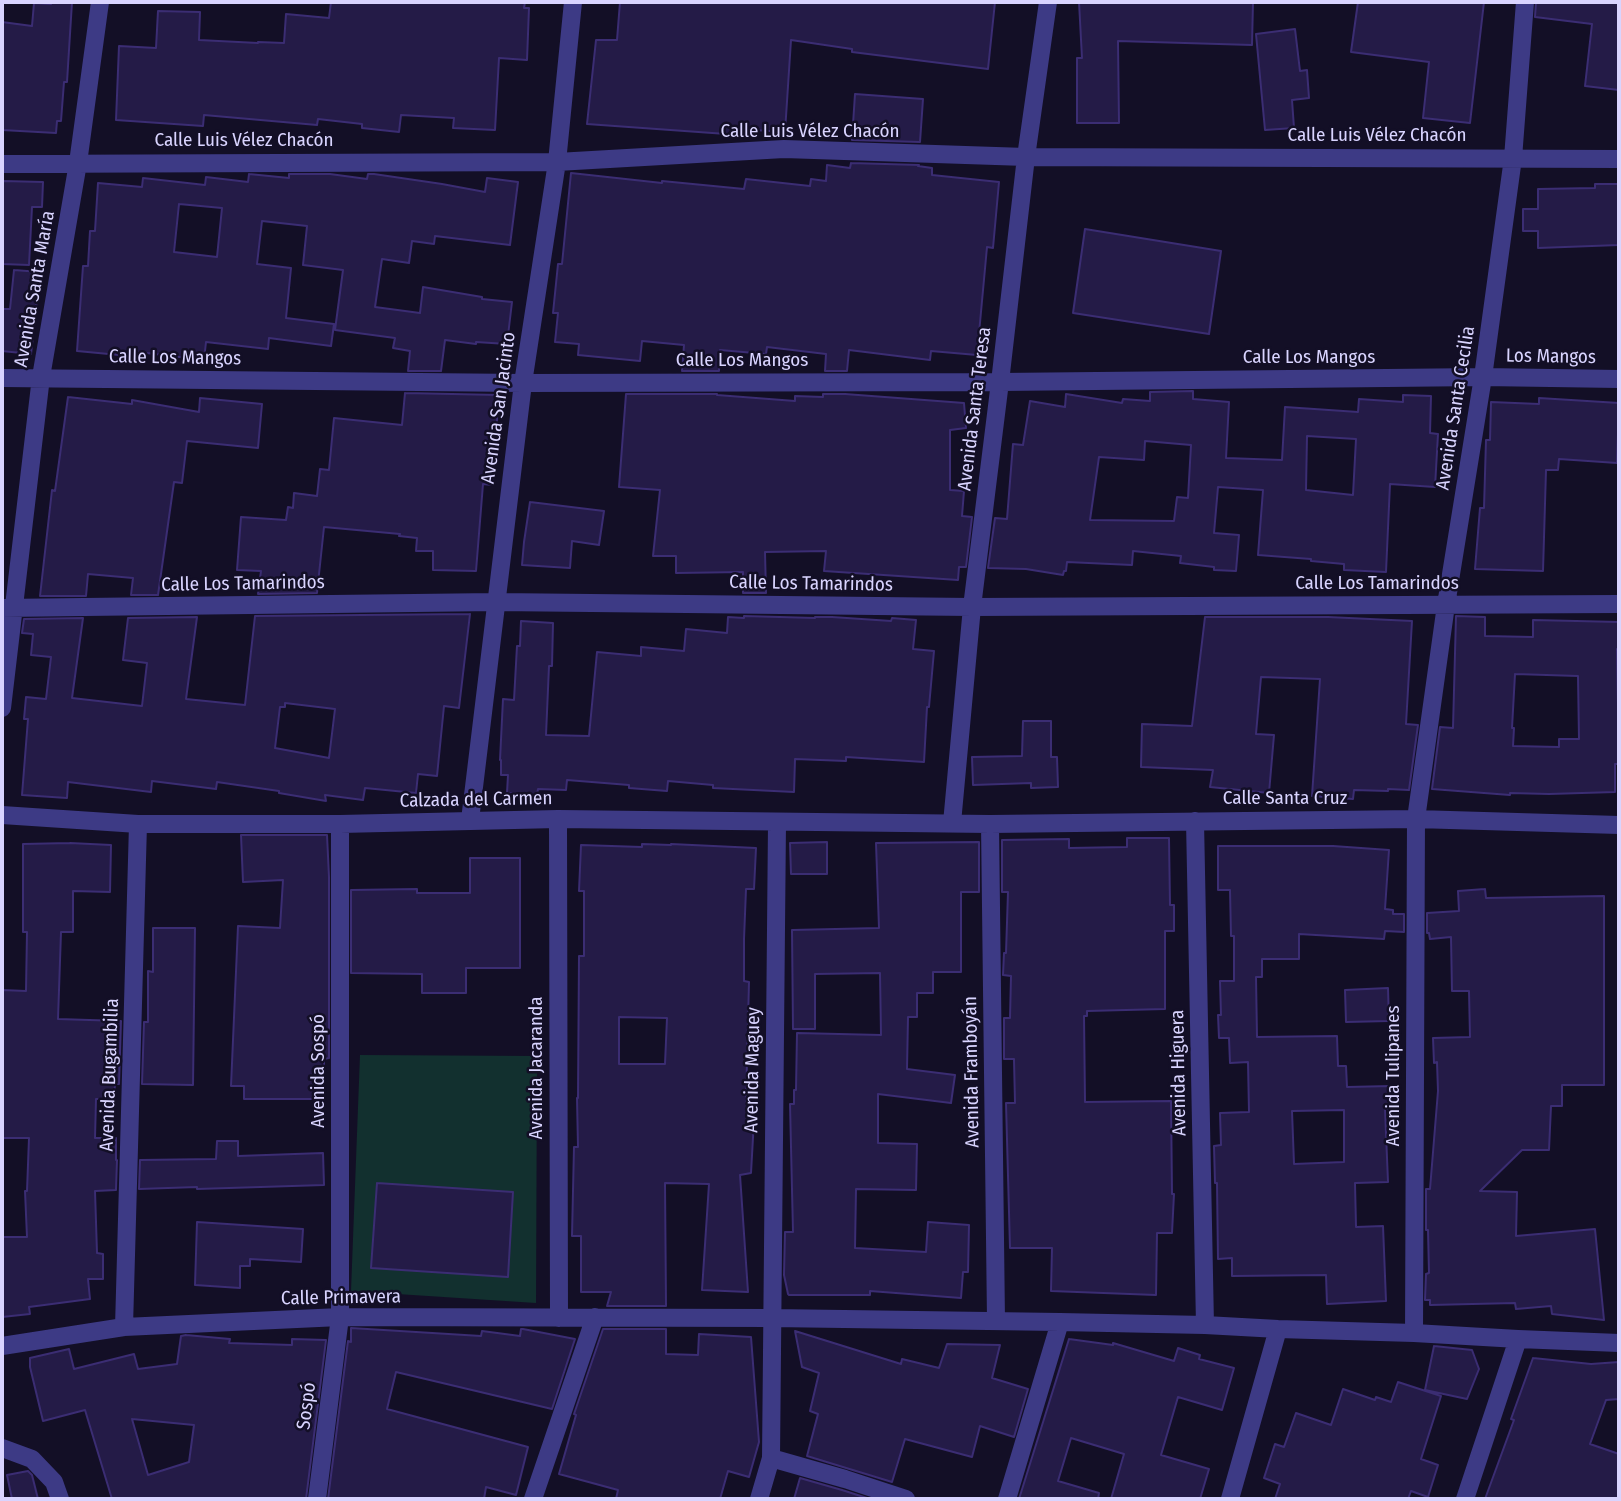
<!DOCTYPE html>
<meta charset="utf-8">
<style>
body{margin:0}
#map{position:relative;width:1621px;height:1501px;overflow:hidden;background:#130f26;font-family:"Fira Sans Condensed",sans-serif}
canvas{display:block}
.frame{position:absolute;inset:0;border:4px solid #d9d4ff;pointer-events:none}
</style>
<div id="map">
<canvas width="1621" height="1501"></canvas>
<div class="frame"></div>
</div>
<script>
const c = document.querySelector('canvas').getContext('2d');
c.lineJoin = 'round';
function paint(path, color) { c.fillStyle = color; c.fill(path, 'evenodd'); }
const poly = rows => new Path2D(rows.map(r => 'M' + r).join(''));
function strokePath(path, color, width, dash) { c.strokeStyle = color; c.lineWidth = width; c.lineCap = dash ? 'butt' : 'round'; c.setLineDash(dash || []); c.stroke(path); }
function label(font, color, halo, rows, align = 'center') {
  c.font = font + ' "Fira Sans Condensed",sans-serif'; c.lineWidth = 5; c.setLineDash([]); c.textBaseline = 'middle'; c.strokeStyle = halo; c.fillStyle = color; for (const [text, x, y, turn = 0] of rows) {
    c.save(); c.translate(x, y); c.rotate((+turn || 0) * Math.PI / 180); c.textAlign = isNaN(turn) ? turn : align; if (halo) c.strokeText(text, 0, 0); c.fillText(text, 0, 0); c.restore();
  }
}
paint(poly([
 [360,1055,537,1056,536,1303,351,1291]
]), '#12302f');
const building = poly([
 [52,2,72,2,67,82,64,82,61,121,57,121,56,133,2,130,2,22,32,26,34,3,51,4,52,2],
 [331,2,525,2,524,8,529,8,527,60,499,58,495,130,453,128,454,118,401,115,399,132,362,128,362,124,318,119,317,125,204,115,203,126,116,120,119,46,156,48,158,11,200,12,199,40,258,43,258,42,284,43,286,14,329,18,331,2],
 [620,2,995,2,988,69,852,52,852,49,791,40,785,132,754,130,754,136,587,124,596,40,617,40,620,2],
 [1079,2,1253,2,1252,45,1118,41,1119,123,1077,123,1077,58,1082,58,1079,2],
 [1358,2,1484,2,1470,123,1423,118,1429,62,1351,52,1358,2],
 [1536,2,1619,2,1619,90,1585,86,1592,24,1535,17,1536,2],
 [1295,29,1300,71,1307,70,1309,98,1292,100,1294,128,1265,130,1256,34,1295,29],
 [855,94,923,99,920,142,852,140,855,94],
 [851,163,919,165,918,166,932,168,932,175,999,182,993,248,987,247,977,355,931,351,930,360,849,350,847,371,825,371,826,354,767,347,766,354,720,350,719,371,682,371,684,345,642,341,640,361,578,355,579,344,555,342,558,313,553,313,558,264,562,264,571,173,662,183,662,181,744,189,746,179,810,186,811,179,826,181,827,165,850,168,851,163],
 [249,174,289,178,289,174,330,174,367,179,368,174,374,174,442,184,485,192,487,178,518,182,510,245,435,236,434,244,412,241,409,263,382,259,375,307,420,313,423,287,482,297,482,299,512,302,507,344,476,342,476,344,445,340,441,371,408,371,410,351,393,348,395,338,335,330,343,270,303,265,307,226,262,221,257,264,291,268,286,318,334,324,331,346,269,338,268,349,206,342,204,360,130,351,130,356,77,351,83,266,88,266,90,231,95,231,98,183,142,187,143,178,205,185,206,177,248,182,249,174],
 [179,204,222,208,217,257,174,252,179,204],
 [3,181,43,182,42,207,32,207,29,265,2,264,3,181],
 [1595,184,1619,184,1619,245,1538,248,1538,231,1523,231,1523,209,1538,209,1538,189,1595,188,1595,184],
 [1085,229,1221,251,1209,334,1073,313,1085,229],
 [14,270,40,272,31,354,2,351,2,309,10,309,14,270],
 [1193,391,1193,399,1229,402,1226,458,1282,460,1285,407,1358,412,1359,399,1403,402,1403,395,1431,396,1430,433,1438,434,1435,487,1390,484,1386,572,1344,570,1344,564,1311,561,1311,559,1258,555,1263,490,1218,487,1214,533,1239,535,1236,571,1214,570,1214,567,1180,563,1181,556,1133,551,1132,565,1067,562,1066,571,1064,571,1063,575,1026,569,988,568,995,518,1007,519,1013,444,1023,445,1030,401,1065,407,1066,394,1122,403,1123,399,1150,401,1150,392,1193,391],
 [1307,436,1356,439,1353,495,1306,490,1307,436],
 [1145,441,1191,445,1188,498,1177,497,1174,521,1090,520,1099,457,1144,460,1145,441],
 [405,393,499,395,492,485,483,484,476,571,433,570,433,551,416,551,417,538,399,536,400,534,324,527,317,593,258,594,261,571,237,570,241,517,286,520,288,507,293,508,294,493,317,496,320,469,329,470,334,418,402,425,405,393],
 [626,394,717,394,717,395,795,401,795,396,823,397,823,394,845,394,964,403,966,428,950,430,950,490,964,491,962,516,972,517,966,567,959,567,958,580,824,571,826,551,765,552,766,593,743,593,743,572,676,573,676,556,653,556,660,490,619,487,626,394],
 [68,397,132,404,132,400,199,412,200,398,262,404,258,448,187,441,182,483,174,482,158,595,131,595,133,578,88,574,86,596,40,596,52,490,55,491,68,397],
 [1539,398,1619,403,1617,463,1559,459,1558,470,1546,470,1543,571,1475,569,1480,508,1484,508,1486,440,1490,440,1491,402,1539,404,1539,398],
 [530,502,604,511,599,545,572,541,570,568,522,565,524,542,530,502],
 [470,614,459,708,444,706,437,776,418,774,416,793,365,788,363,800,325,795,326,801,279,793,279,791,217,782,216,789,152,781,151,792,68,782,67,798,22,795,28,719,24,719,26,697,46,699,51,657,31,655,33,634,22,633,24,619,83,618,72,698,142,706,147,663,123,660,128,618,197,617,186,699,245,705,255,616,470,614],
 [285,703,335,709,329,758,275,748,280,707,285,707,285,703],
 [744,616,815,618,815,617,832,617,891,621,892,618,916,620,913,649,934,651,929,707,927,707,924,762,846,757,846,761,795,759,794,792,713,788,713,785,668,781,667,791,629,788,629,785,567,780,566,790,538,789,537,795,507,793,508,775,501,775,501,760,500,760,503,699,514,700,517,646,520,646,521,621,553,623,552,666,549,666,546,735,589,736,597,652,641,656,641,647,684,651,686,629,727,633,728,617,744,618,744,616],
 [1456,616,1485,617,1485,636,1533,637,1533,620,1619,622,1619,649,1617,649,1619,764,1615,764,1615,792,1549,794,1510,793,1510,795,1432,789,1440,727,1453,728,1456,616],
 [1515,674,1578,676,1579,739,1559,739,1559,747,1513,746,1514,728,1512,728,1515,674],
 [1205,617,1328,617,1412,621,1406,724,1418,725,1409,790,1388,789,1388,791,1354,790,1353,799,1312,796,1320,679,1261,677,1256,734,1274,735,1269,793,1210,787,1213,770,1141,767,1142,724,1192,726,1205,617],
 [1023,721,1051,721,1051,757,1057,757,1058,787,1031,788,1031,783,973,785,972,757,1022,756,1023,721],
 [241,835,327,835,329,877,329,1058,324,1059,324,1099,244,1099,244,1086,231,1086,238,926,280,928,283,880,243,882,241,835],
 [1127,838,1169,838,1170,905,1174,905,1174,931,1165,931,1165,1009,1087,1011,1087,1016,1084,1016,1085,1102,1171,1101,1172,1194,1174,1194,1172,1233,1157,1233,1156,1295,1051,1291,1052,1248,1010,1248,1006,1103,1015,1103,1014,1059,1004,1059,1004,1018,1010,1018,1011,976,1003,975,1004,953,1006,953,1008,892,1002,892,1002,840,1069,839,1069,848,1127,847,1127,838],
 [827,842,827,874,791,874,790,843,827,842],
 [979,842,979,892,961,892,961,972,933,972,933,993,917,993,917,1017,908,1017,907,1069,955,1075,951,1103,878,1094,878,1143,917,1144,916,1190,856,1189,855,1248,926,1252,928,1222,969,1225,968,1272,963,1272,961,1298,870,1291,870,1295,789,1295,788,1294,784,1275,785,1232,793,1232,790,1104,794,1104,794,1090,796,1090,797,1033,881,1035,880,973,815,974,815,1029,793,1029,792,930,879,928,876,843,979,842],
 [70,843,111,845,110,892,73,891,73,932,61,932,58,1019,121,1021,119,1084,115,1084,114,1099,96,1099,95,1138,116,1138,116,1160,117,1160,116,1189,116,1190,95,1191,97,1253,103,1254,103,1279,88,1279,90,1299,29,1307,30,1314,2,1317,2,1237,27,1237,25,1191,27,1191,29,1138,2,1138,2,990,26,991,27,932,23,932,23,844,70,843],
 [642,844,671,845,671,844,756,848,754,889,746,889,744,939,744,981,749,982,746,1102,755,1102,751,1173,740,1175,748,1292,702,1290,709,1184,665,1183,666,1306,607,1306,611,1292,581,1292,581,1236,572,1236,574,1147,578,1147,577,1098,578,1098,579,956,584,956,584,891,579,891,581,845,642,847,642,844],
 [619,1017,667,1018,665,1064,619,1064,619,1017],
 [1218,846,1333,846,1389,850,1385,909,1393,910,1393,914,1404,914,1404,932,1385,931,1384,939,1299,934,1299,959,1262,959,1262,977,1256,977,1257,1037,1337,1036,1338,1066,1346,1066,1347,1087,1391,1086,1391,1109,1385,1109,1388,1182,1355,1183,1356,1227,1383,1226,1386,1301,1327,1304,1326,1275,1232,1276,1232,1258,1218,1259,1217,1183,1215,1183,1214,1146,1221,1145,1220,1113,1249,1112,1248,1062,1230,1063,1229,1038,1219,1038,1218,1015,1221,1015,1220,981,1234,981,1234,936,1231,936,1230,890,1218,890,1218,846],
 [1344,1110,1344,1162,1294,1164,1292,1111,1344,1110],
 [470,858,520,858,520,968,466,968,466,993,422,993,422,974,351,973,351,890,417,889,417,893,470,893,470,858],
 [1485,889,1486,898,1604,896,1604,1085,1562,1085,1562,1106,1551,1106,1549,1150,1522,1150,1480,1191,1517,1192,1516,1236,1595,1229,1604,1320,1552,1314,1551,1306,1516,1309,1515,1303,1430,1305,1430,1300,1425,1300,1426,1274,1429,1273,1428,1230,1426,1230,1426,1189,1430,1189,1438,1091,1437,1062,1434,1063,1433,1038,1470,1037,1469,991,1452,991,1451,937,1430,939,1429,933,1427,933,1427,913,1459,911,1458,891,1485,889],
 [153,928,195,928,193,1085,142,1084,144,1022,148,1022,148,971,153,972,153,928],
 [1388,988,1389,1021,1346,1022,1345,990,1388,988],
 [217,1141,238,1141,238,1156,323,1153,324,1185,197,1189,197,1187,139,1189,140,1160,216,1159,217,1141],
 [377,1183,513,1192,508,1277,371,1268,377,1183],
 [197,1222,303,1229,301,1262,250,1259,250,1266,240,1266,240,1288,195,1285,197,1222],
 [351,1328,481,1336,482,1331,520,1336,521,1329,523,1329,575,1339,552,1409,396,1372,387,1409,528,1447,516,1495,486,1487,484,1499,328,1499,348,1341,351,1342,351,1328],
 [603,1329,666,1329,666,1354,698,1355,699,1334,751,1337,759,1442,749,1477,728,1471,720,1499,616,1499,618,1490,559,1474,576,1415,574,1414,603,1329],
 [795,1331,901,1364,902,1359,939,1368,947,1344,1000,1345,992,1378,1028,1389,1014,1437,980,1426,972,1457,905,1439,892,1482,807,1456,818,1414,810,1411,819,1373,802,1367,795,1331],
 [186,1335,230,1339,229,1343,292,1345,292,1339,326,1340,306,1499,112,1499,85,1410,43,1421,30,1367,30,1358,69,1349,74,1369,134,1354,138,1369,177,1364,181,1336,186,1335],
 [132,1419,194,1425,189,1462,148,1475,132,1419],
 [1069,1339,1113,1345,1113,1343,1174,1361,1178,1348,1200,1355,1199,1359,1234,1368,1222,1410,1178,1397,1161,1455,1209,1469,1200,1499,1111,1499,1124,1454,1071,1438,1058,1481,1099,1493,1098,1499,1019,1499,1069,1339],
 [1434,1346,1472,1350,1479,1369,1467,1399,1425,1390,1434,1346],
 [1533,1358,1591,1364,1619,1362,1619,1399,1606,1400,1590,1444,1619,1454,1619,1499,1485,1499,1514,1420,1511,1419,1533,1358],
 [1398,1382,1441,1396,1421,1459,1438,1465,1428,1497,1411,1491,1408,1499,1275,1499,1280,1484,1264,1478,1275,1444,1284,1447,1296,1413,1331,1425,1343,1389,1375,1400,1376,1397,1391,1402,1398,1382],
 [28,1471,32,1475,38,1499,12,1499,7,1475,28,1471],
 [800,1478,842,1490,870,1499,794,1499,800,1478]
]);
paint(building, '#241b47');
strokePath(building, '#3b2d73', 2);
strokePath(poly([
 [2,164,557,162,784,149,1026,157,1619,159],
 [2,378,523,383,1000,382,1483,377,1619,379],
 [2,608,496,602,972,607,1619,604],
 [2,708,41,377,78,163,100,2],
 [2,815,138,824,340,824,558,819,990,824,1416,819,1619,825],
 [558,819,559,1318],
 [470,820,523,383,557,162,573,2],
 [1195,821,1205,1325],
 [952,823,972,607,1000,382,1026,157,1048,2],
 [990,824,996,1321],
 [124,1327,138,824],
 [1414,1333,1416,819,1446,605,1483,377,1513,158,1525,2],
 [2,1346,124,1327,340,1317,772,1318,1060,1322,1205,1325,1278,1329,1414,1333,1518,1339,1619,1343],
 [2,1448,32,1459,54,1482,60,1499],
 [771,1458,845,1479,906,1499],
 [317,1499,340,1317,340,824],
 [533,1499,595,1317],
 [759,1499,771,1458,777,823],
 [1007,1499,1060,1322],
 [1230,1499,1278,1329],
 [1465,1499,1518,1339]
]), '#3d3a85', 18);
label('19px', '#d9d4ff', '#130f26', [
 ["Calle Luis Vélez Chacón",810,132],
 ["Calle Luis Vélez Chacón",1377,136],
 ["Calle Luis Vélez Chacón",244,141],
 ["Avenida Santa María",35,289,-80],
 ["Los Mangos",1551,357,1],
 ["Calle Los Mangos",175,358,1],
 ["Calle Los Mangos",1309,358],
 ["Calle Los Mangos",742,361],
 ["Avenida San Jacinto",499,408,-82],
 ["Avenida Santa Cecilia",1456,408,-81],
 ["Avenida Santa Teresa",975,409,-83],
 ["Calle Los Tamarindos",243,584,-1],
 ["Calle Los Tamarindos",811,584,1],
 ["Calle Los Tamarindos",1377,584],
 ["Calle Santa Cruz",1285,799],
 ["Calzada del Carmen",476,800,-1],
 ["Avenida Jacaranda",537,1068,-90],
 ["Avenida Maguey",753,1070,-89],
 ["Avenida Sospó",319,1071,-90],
 ["Avenida Framboyán",972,1072,-91],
 ["Avenida Higuera",1179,1073,-91],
 ["Avenida Bugambilia",110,1075,-88],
 ["Avenida Tulipanes",1394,1076,-90],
 ["Calle Primavera",341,1298,-1],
 ["Sospó",307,1406,-83]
]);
</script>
